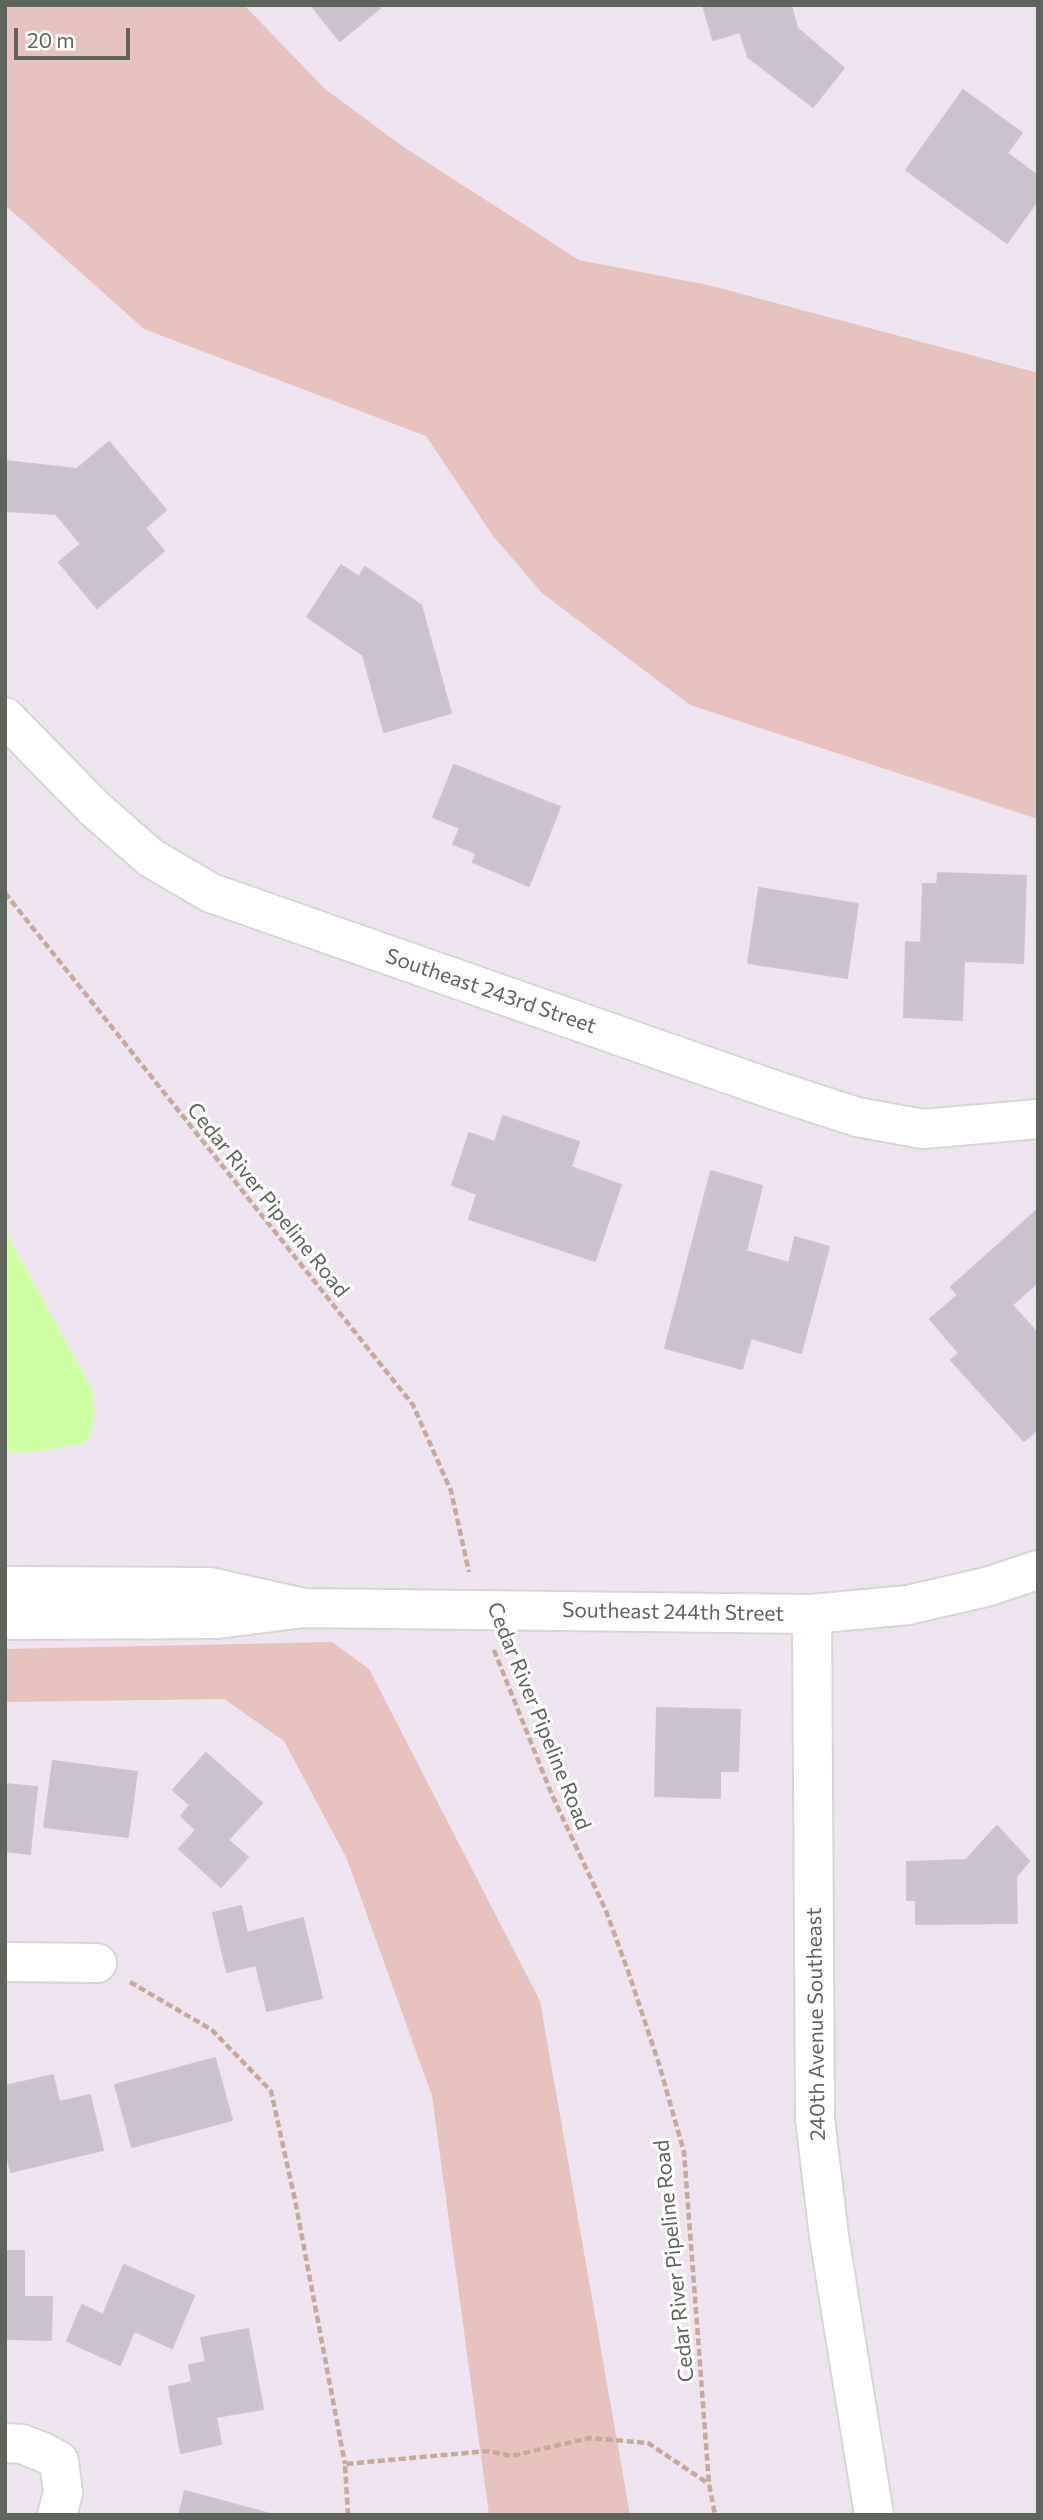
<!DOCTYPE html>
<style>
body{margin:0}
#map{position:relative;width:1043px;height:2520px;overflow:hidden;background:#ede4ef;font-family:Commissioner,sans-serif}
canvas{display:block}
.frame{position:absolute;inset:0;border:7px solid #5f655c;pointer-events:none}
.scale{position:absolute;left:14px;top:28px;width:116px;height:32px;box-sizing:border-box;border:4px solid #5f655c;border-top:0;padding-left:9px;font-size:21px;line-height:24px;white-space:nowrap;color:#5f655c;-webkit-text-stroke:5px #fff;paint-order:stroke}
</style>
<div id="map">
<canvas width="1043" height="2520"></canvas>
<div class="frame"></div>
<div class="scale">20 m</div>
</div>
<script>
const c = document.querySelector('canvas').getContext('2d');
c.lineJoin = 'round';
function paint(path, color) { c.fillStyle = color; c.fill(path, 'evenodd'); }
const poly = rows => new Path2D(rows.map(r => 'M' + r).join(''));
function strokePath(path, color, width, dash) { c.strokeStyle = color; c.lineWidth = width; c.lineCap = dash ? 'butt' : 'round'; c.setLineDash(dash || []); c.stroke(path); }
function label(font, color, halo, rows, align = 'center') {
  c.font = font + ' Commissioner,sans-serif'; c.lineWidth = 6; c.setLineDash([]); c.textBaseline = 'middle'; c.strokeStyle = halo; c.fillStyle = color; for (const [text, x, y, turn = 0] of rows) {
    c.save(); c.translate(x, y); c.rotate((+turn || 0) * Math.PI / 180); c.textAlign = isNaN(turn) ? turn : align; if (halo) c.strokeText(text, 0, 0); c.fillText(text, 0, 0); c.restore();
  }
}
paint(poly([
 [5,5,244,5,325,89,405,148,579,260,708,285,1038,373,1038,819,690,705,542,593,493,536,426,436,144,329,5,205],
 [332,1642,369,1669,540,2001,630,2515,489,2515,432,2096,347,1859,284,1741,224,1699,5,1702,5,1649]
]), '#e7c3bf');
paint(poly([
 [5,1230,92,1389,95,1413,91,1436,82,1444,36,1452,5,1453]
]), '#cfffa3');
const building = poly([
 [311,5,378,5,380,8,340,41,311,5],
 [703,5,791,5,797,28,844,68,813,107,748,57,740,32,713,40,703,5],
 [963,90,1022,133,1007,153,1038,176,1038,200,1007,243,906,170,963,90],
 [109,442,166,510,145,528,164,551,97,608,59,562,81,544,56,514,5,511,5,461,77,469,109,442],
 [341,565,359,577,365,567,421,605,451,713,384,732,363,655,307,617,341,565],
 [454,765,560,807,529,886,473,862,476,853,453,844,460,828,433,817,454,765],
 [938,873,1026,876,1023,963,964,961,962,1020,904,1017,906,942,921,943,923,884,937,884,938,873],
 [759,888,858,904,847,978,748,963,759,888],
 [503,1116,579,1142,571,1167,621,1185,595,1261,469,1219,477,1194,452,1185,469,1133,495,1142,503,1116],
 [711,1171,762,1186,746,1251,789,1263,795,1237,829,1247,801,1353,751,1338,742,1369,665,1348,711,1171],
 [1037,1210,1038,1282,1012,1305,1038,1334,1038,1429,1024,1441,951,1360,959,1353,930,1319,958,1295,951,1287,1037,1210],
 [657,1708,740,1710,738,1771,720,1771,720,1798,655,1796,657,1708],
 [206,1753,262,1803,228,1840,248,1857,221,1887,179,1849,196,1830,181,1816,190,1805,173,1790,206,1753],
 [53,1761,137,1772,128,1837,44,1827,53,1761],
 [5,1784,37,1787,30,1854,5,1851,5,1784],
 [997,1826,1029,1861,1016,1877,1017,1923,916,1924,916,1900,907,1900,907,1862,966,1860,997,1826],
 [241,1906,247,1933,303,1918,322,1998,267,2011,256,1965,227,1972,213,1913,241,1906],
 [215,2058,232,2120,132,2147,115,2085,215,2058],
 [53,2075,59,2102,90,2095,103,2150,11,2172,5,2147,5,2086,53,2075],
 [5,2251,24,2251,24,2297,52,2297,51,2340,5,2339,5,2251],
 [124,2265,194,2296,172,2348,134,2331,120,2365,67,2341,82,2305,103,2315,124,2265],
 [248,2329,263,2409,216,2417,221,2444,181,2453,169,2387,192,2382,189,2365,206,2362,201,2338,248,2329],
 [185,2491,274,2515,179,2515,185,2491]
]);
paint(building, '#cac2cc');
strokePath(building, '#cfc2d3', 2);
const street = poly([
 [5,717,94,808,151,858,211,893,780,1092,857,1117,923,1129,1038,1119],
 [5,1586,210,1587,304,1608,217,1619,5,1620],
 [304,1608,812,1614,908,1605,986,1587,1038,1570],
 [812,1614,815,2119,829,2236,874,2515],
 [5,1962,97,1963],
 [5,2443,22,2444,45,2453,59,2461,63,2493,57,2515]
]);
strokePath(street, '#d3d8d1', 42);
strokePath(poly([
 [5,893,413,1405,451,1491,469,1572],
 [494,1650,552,1795,606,1911,628,1971,659,2064,684,2152,709,2484,715,2515],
 [130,1982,212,2030,271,2091,295,2200,345,2464],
 [348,2515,345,2464,488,2451,511,2456,590,2438,648,2443,709,2484]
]), '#c8aa98', 4.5, [7, 3.5]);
strokePath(street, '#fff', 38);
label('21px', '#5f655c', '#fff', [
 ["Southeast 243rd Street",491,991,19],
 ["Cedar River Pipeline Road",268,1200,51],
 ["Southeast 244th Street",673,1612,1],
 ["Cedar River Pipeline Road",539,1716,68],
 ["240th Avenue Southeast",816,2024,-91],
 ["Cedar River Pipeline Road",674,2261,-96]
]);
</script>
